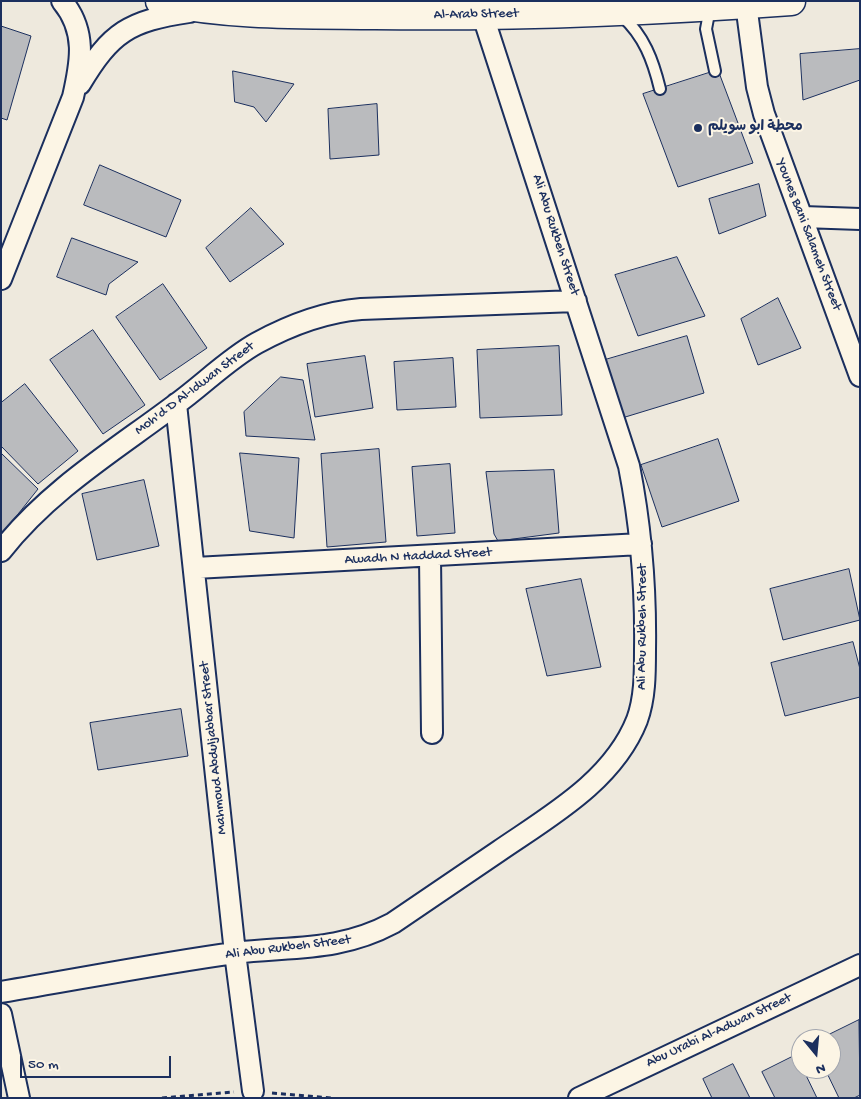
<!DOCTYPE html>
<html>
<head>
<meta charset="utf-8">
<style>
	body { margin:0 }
	#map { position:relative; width:861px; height:1099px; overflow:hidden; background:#eee9dd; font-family:"Gochi Hand",sans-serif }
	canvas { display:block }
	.frame { position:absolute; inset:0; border:2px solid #1b2f5e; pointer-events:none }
	.north { position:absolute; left:791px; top:1029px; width:50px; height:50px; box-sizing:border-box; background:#fcf5e5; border:1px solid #a2a6af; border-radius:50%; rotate:163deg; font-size:14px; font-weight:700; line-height:20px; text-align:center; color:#1b2f5e }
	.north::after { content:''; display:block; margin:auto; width:18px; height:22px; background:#1b2f5e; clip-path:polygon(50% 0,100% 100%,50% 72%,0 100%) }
	.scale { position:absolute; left:20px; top:1056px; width:151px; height:22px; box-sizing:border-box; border:2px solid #1b2f5e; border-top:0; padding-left:6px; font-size:15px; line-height:18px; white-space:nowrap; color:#1b2f5e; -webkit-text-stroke:4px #fcf5e5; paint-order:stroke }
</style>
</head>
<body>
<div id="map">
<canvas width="861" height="1099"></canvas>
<div class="frame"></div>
<div class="north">N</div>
<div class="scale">50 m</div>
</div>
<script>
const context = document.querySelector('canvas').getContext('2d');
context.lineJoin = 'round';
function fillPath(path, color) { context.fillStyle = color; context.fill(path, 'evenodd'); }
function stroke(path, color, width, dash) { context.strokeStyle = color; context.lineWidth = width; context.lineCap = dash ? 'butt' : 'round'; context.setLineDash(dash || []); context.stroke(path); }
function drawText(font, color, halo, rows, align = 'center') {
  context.font = font + ' "Gochi Hand","Playpen Sans Arabic",sans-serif'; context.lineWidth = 4; context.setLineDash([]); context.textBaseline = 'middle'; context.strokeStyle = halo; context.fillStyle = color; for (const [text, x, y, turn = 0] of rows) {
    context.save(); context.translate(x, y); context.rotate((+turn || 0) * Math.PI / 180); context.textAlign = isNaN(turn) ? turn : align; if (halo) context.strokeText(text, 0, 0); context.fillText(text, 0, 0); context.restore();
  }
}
const building = new Path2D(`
	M 1,26 L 31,36 L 7,120 L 1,118 Z
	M 860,49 L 860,80 L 803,100 L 800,54 Z
	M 718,70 L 753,163 L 678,187 L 643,94 Z
	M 233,71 L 294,84 L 266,122 L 254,107 L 235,102 Z
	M 377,104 L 379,155 L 330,159 L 328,109 Z
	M 100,165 L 181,200 L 166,237 L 84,205 Z
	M 759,184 L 766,216 L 719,234 L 709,199 Z
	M 251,208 L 284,244 L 230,282 L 206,248 Z
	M 72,238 L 138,262 L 109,284 L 106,295 L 57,277 Z
	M 677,257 L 705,316 L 638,336 L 615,275 Z
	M 163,284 L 207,348 L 160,380 L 116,317 Z
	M 778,298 L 801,348 L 758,365 L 741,319 Z
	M 93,330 L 145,405 L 103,434 L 50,360 Z
	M 687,336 L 704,393 L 622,418 L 605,360 Z
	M 559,346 L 562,415 L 480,418 L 477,350 Z
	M 365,356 L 373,408 L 315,417 L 307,364 Z
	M 453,358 L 456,407 L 397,410 L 394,362 Z
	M 281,377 L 303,380 L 315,440 L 246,436 L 244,412 Z
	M 25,384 L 78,451 L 38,484 L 1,446 L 1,403 Z
	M 718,439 L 739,501 L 662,527 L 641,465 Z
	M 379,449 L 386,542 L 327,547 L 321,454 Z
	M 1,453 L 38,489 L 3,533 L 1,532 Z
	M 240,453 L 299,458 L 294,538 L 250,531 Z
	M 450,464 L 455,533 L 417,536 L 412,467 Z
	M 554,470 L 559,533 L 498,541 L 494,534 L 486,472 Z
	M 144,480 L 159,546 L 97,560 L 82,494 Z
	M 849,569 L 860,620 L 783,640 L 770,589 Z
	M 581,579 L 601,667 L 547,676 L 526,589 Z
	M 853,642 L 860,669 L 860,697 L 785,716 L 771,663 Z
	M 181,709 L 188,756 L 98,770 L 90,723 Z
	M 859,1020 L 860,1095 L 854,1098 L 839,1098 L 825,1069 L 831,1069 L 831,1039 L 820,1039 Z
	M 796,1055 L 801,1069 L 803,1069 L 817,1098 L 775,1098 L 762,1072 Z
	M 733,1064 L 750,1098 L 712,1098 L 703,1079 Z`);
fillPath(building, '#babbbe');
stroke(building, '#1b2f5e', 1);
const service = new Path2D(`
	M 710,8 L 706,29 L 715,71
	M 622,16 C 644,36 653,60 660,89`);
const minor = new Path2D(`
	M 746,4 L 757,87 L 764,114 L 860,376
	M 80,84 C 111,32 129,21 189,12
	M 803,217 L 860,219
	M 1,279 L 73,97 C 81,62 87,31 62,1
	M 176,404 L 235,953 L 253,1091
	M 1,551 C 49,490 115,450 175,405 C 203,385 228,359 257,343 C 290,325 323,312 361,309 L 576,301
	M 430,557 L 432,733
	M 195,568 L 641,544
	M 1,992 C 79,979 156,964 234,953 C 292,946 339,952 393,923 C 428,899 464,875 499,851 C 550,816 613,781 637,720 C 645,698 645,674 645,650 C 646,587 641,527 629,466 L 483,16
	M 1,1014 L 19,1098
	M 579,1098 L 860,965`);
const secondary = new Path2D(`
	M 160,1 C 231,16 303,14 375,15 C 514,17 653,11 791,1`);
stroke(service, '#1b2f5e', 14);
stroke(minor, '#1b2f5e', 24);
stroke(secondary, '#1b2f5e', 31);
stroke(new Path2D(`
	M 272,1093 L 331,1098
	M 162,1098 L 234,1092`), '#1b2f5e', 3, [5, 4]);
stroke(service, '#fcf5e5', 10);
stroke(minor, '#fcf5e5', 20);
stroke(secondary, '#fcf5e5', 28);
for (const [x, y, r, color] of [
	[698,128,5,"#1b2f5e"]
]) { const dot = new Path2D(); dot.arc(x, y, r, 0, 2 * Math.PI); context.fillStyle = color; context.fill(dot); stroke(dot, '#fcf5e5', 2); }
drawText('14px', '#1b2f5e', '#fcf5e5', [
	["Al-Arab Street",476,15,-1],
	["Ali Abu Rukbeh Street",555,235,72],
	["Younes Bani Salameh Street",808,235,69],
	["Moh'd D Al-Idwan Street",195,389,-37],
	["Awadh N Haddad Street",418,557,-3],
	["Ali Abu Rukbeh Street",643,627,-90],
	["Mahmoud Abduljabbar Street",214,748,-96],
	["Ali Abu Rukbeh Street",288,948,-7],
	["Abu Urabi Al-Adwan Street",719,1031,-25]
]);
drawText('bold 14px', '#1b2f5e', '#fcf5e5', [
	["محطة ابو سويلم",708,128]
], 'left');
</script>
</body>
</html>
